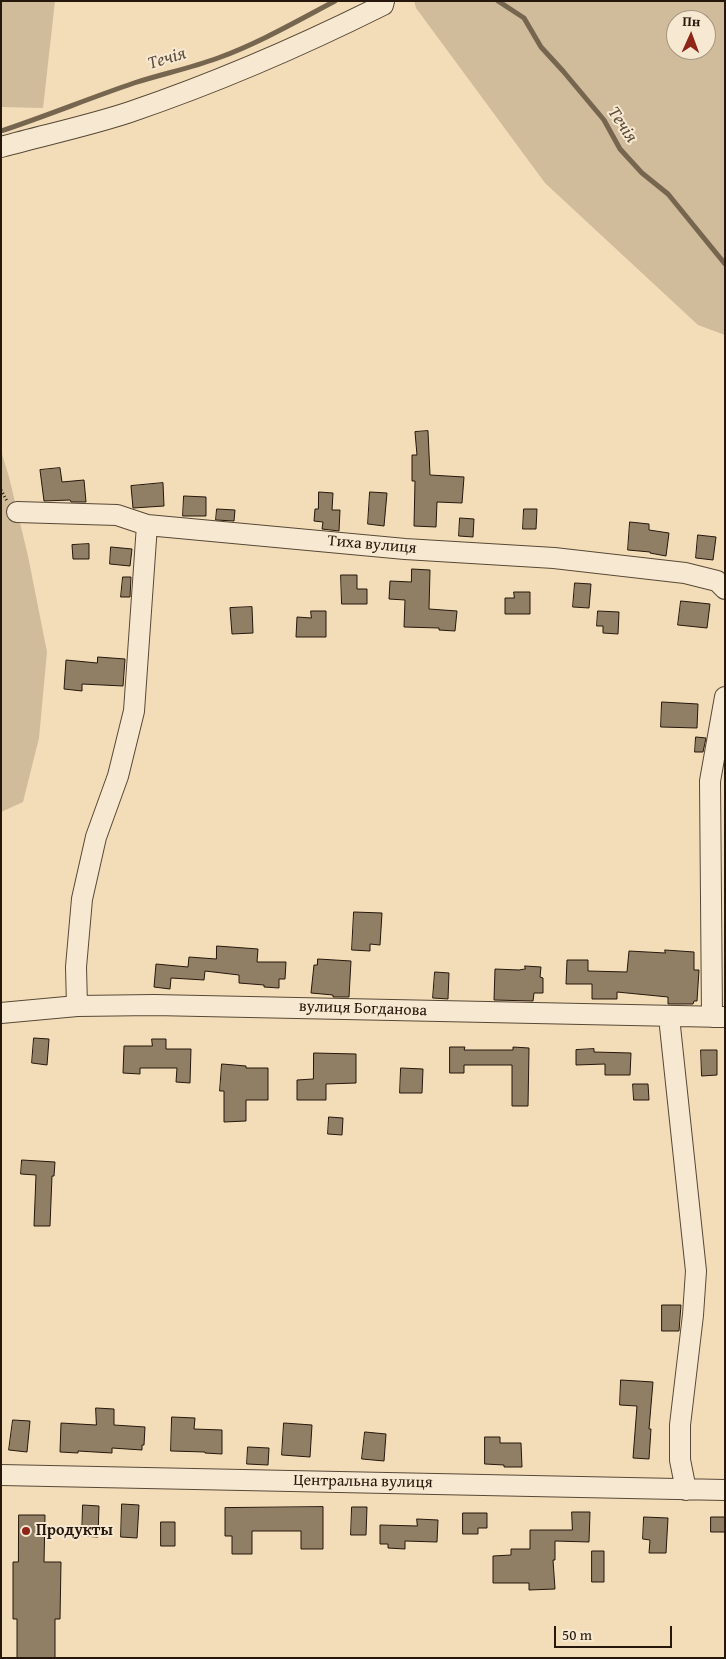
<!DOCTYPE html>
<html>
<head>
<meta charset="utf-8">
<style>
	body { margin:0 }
	#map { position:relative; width:726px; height:1659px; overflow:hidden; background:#f3ddb8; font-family:"Gentium Book Plus",serif }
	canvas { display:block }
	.frame { position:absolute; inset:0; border:2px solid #25170b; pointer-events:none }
	.north { position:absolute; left:666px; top:10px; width:50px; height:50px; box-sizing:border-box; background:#f7e9d1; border:1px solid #a39582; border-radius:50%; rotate:2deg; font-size:14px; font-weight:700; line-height:20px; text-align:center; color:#25170b }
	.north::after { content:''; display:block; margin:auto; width:18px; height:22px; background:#8f2418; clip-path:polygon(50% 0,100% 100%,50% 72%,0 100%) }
	.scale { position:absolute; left:554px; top:1626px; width:118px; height:22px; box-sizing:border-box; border:2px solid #25170b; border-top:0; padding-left:6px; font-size:15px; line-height:18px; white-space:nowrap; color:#25170b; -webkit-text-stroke:4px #f7e9d1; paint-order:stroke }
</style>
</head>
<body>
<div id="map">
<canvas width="726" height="1659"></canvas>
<div class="frame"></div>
<div class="north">Пн</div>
<div class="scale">50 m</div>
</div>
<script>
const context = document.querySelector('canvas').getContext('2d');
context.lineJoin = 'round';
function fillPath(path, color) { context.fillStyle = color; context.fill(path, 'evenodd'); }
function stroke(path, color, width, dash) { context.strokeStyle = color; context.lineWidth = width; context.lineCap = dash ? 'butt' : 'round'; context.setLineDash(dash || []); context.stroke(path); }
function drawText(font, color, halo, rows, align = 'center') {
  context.font = font + ' "Gentium Book Plus",serif'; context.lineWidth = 4; context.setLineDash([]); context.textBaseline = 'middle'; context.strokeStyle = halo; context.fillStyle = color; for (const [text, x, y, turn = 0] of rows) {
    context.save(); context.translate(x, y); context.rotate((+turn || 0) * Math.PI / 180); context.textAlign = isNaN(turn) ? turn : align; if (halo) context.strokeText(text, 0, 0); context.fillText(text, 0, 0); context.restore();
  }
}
fillPath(new Path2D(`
	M 1,1 L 55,1 L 43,108 L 1,107 Z
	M 414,1 L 725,1 L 725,335 L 698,325 L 545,183 L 416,8 ZM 676,20 L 706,20 L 706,50 L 676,50 Z
	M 1,451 L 9,477 L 28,556 L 47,652 L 39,738 L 23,802 L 1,812 Z`), '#d0bb9b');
stroke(new Path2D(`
	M 498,1 L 524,18 L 541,47 L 563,71 L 604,120 L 620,149 L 642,173 L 668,194 L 725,264
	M 1,131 C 46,116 90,98 134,83 C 162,74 191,68 218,58 C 259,43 297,21 335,1`), '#77664f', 5);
const building = new Path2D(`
	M 428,431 L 430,475 L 464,477 L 462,503 L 437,502 L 436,527 L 414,526 L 415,481 L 412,481 L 412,455 L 417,455 L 415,432 Z
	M 60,468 L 62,482 L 84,480 L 86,502 L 71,502 L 70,500 L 44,501 L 40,470 Z
	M 163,483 L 164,506 L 133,508 L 131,486 Z
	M 319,492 L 333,493 L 332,510 L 340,510 L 339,531 L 322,529 L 323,522 L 314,521 L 315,509 L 318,509 Z
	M 370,492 L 387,493 L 384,526 L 368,524 Z
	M 184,496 L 206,497 L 206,516 L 183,516 Z
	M 217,509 L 235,510 L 234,521 L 216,520 Z
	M 524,509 L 537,509 L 536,529 L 523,529 Z
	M 460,518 L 474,519 L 473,537 L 459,536 Z
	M 630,522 L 649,524 L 649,530 L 669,533 L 666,556 L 650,553 L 650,552 L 628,550 Z
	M 698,535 L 716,537 L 713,560 L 696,558 Z
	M 89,544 L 89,559 L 73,559 L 72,545 Z
	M 111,547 L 132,549 L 130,566 L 110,564 Z
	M 412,569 L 430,570 L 429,609 L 457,611 L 455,631 L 439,630 L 439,628 L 404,627 L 405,600 L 389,599 L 390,581 L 411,582 Z
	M 341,575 L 357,575 L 357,589 L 367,589 L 367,604 L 342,604 Z
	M 123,577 L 131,577 L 130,597 L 121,597 Z
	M 575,583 L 591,584 L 589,608 L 573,607 Z
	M 514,592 L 530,592 L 530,614 L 505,614 L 505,598 L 514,598 Z
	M 681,601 L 710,604 L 707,628 L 678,625 Z
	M 252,607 L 253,633 L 232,634 L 230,608 Z
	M 311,611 L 326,611 L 326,637 L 296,637 L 297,617 L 311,618 Z
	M 598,611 L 619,612 L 618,634 L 603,633 L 603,626 L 597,626 Z
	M 98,657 L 125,659 L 123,686 L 82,684 L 82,691 L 64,689 L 66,660 L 97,663 Z
	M 662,702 L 698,704 L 697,728 L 661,727 Z
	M 696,737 L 706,738 L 703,752 L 695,752 Z
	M 354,912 L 382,913 L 380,945 L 370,944 L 370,951 L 352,950 Z
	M 217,946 L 258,949 L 257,962 L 286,962 L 285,979 L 279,979 L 279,988 L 264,987 L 264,985 L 239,983 L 239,975 L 205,971 L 204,980 L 171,978 L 170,989 L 154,987 L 156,964 L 188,967 L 189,957 L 216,959 Z
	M 665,950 L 694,952 L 694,970 L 699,970 L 697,1001 L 694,1001 L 693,1004 L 668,1004 L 668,997 L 617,992 L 617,999 L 592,999 L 592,984 L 566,984 L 567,960 L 588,960 L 588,971 L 627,972 L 629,951 L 665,953 Z
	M 318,959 L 351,961 L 349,997 L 333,997 L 333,995 L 311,993 L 314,965 L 317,965 Z
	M 525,966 L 541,967 L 540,977 L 543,978 L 543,993 L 534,993 L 533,1001 L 494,1000 L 495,969 L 519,970 L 525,969 Z
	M 435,972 L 449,973 L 448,999 L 433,998 Z
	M 34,1038 L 49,1039 L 47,1065 L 32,1063 Z
	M 152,1039 L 166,1039 L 166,1049 L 191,1049 L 190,1083 L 176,1082 L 177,1068 L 140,1068 L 140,1074 L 123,1073 L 124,1046 L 152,1046 Z
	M 450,1047 L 465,1047 L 464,1050 L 513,1050 L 513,1047 L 529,1048 L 528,1106 L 512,1106 L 512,1065 L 464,1065 L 464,1073 L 450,1073 Z
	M 594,1049 L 594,1052 L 631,1053 L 630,1075 L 605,1075 L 605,1064 L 576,1065 L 576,1050 Z
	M 701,1050 L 717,1050 L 717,1075 L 702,1076 Z
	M 314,1053 L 356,1054 L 356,1083 L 326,1084 L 326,1100 L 297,1100 L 297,1080 L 313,1079 Z
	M 222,1064 L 246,1066 L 246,1068 L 268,1068 L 268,1100 L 246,1100 L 246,1121 L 224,1122 L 224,1091 L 220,1091 Z
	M 401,1068 L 423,1069 L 422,1093 L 400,1093 Z
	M 633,1084 L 648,1084 L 649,1100 L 634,1100 Z
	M 329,1117 L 343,1118 L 342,1135 L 328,1134 Z
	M 22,1160 L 55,1162 L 54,1176 L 52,1176 L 50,1226 L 34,1226 L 36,1175 L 21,1174 Z
	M 662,1305 L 681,1305 L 679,1331 L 662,1331 Z
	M 621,1380 L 653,1382 L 649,1429 L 651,1429 L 649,1459 L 633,1458 L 637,1406 L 620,1405 Z
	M 96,1408 L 114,1409 L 114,1425 L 145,1427 L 144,1445 L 142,1445 L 142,1450 L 112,1448 L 112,1453 L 78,1451 L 78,1453 L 60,1452 L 61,1423 L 96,1425 Z
	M 172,1417 L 195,1418 L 194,1429 L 222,1430 L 222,1454 L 205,1453 L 205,1452 L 171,1451 Z
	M 13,1420 L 30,1421 L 27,1452 L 9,1450 Z
	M 284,1423 L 312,1425 L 310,1457 L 282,1455 Z
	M 365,1432 L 386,1434 L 384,1461 L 362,1459 Z
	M 485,1437 L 500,1437 L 500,1443 L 521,1443 L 522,1467 L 504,1467 L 504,1465 L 485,1464 Z
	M 248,1447 L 269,1448 L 268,1465 L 247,1464 Z
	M 122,1504 L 139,1505 L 137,1538 L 121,1537 Z
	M 83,1505 L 99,1506 L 98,1537 L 82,1536 Z
	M 323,1507 L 323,1549 L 301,1549 L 301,1531 L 252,1531 L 252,1554 L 232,1554 L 232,1536 L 225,1536 L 225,1508 Z
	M 352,1507 L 367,1507 L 366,1535 L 351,1535 Z
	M 572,1512 L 590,1512 L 589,1542 L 555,1541 L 555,1560 L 553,1560 L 555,1589 L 529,1590 L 529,1583 L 493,1583 L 493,1556 L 511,1555 L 511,1549 L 530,1549 L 530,1530 L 572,1530 Z
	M 463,1513 L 487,1513 L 487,1528 L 478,1528 L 478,1534 L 463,1534 Z
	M 19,1515 L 45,1515 L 44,1562 L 61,1562 L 60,1619 L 55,1619 L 55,1658 L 17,1658 L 17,1619 L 13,1619 L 13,1562 L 18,1562 Z
	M 644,1517 L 668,1518 L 666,1553 L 649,1553 L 650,1540 L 643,1539 Z
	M 711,1517 L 725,1517 L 725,1532 L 711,1532 Z
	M 417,1519 L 438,1520 L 437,1542 L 405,1541 L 405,1549 L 388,1548 L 388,1544 L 380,1544 L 380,1525 L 417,1526 Z
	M 161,1522 L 175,1522 L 175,1546 L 161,1546 Z
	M 592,1551 L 604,1551 L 604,1582 L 592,1582 Z`);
fillPath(building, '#907e65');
stroke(building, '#25170b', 1);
const minor = new Path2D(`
	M 1,147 C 44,135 88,126 130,112 C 218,82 301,46 383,5 L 384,1
	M 17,512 L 117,515 L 147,525 L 405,549 L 554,558 L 685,573 L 717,581 L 725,589
	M 77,1006 L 76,967 L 82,899 L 96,837 L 118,776 L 134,711 L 147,525
	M 1,1013 L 77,1006 L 154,1005 L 725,1017
	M 669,1017 L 696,1271 L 693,1315 L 680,1425 L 680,1460 L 686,1490
	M 712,1017 L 710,781 L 725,697
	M 1,1475 L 725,1490`);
stroke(minor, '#584836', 22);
stroke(new Path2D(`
	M 1,490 L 7,501`), '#25170b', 3, [1, 2.5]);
stroke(minor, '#f7e9d1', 20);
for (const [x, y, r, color] of [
	[26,1531,5,"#8f2418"]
]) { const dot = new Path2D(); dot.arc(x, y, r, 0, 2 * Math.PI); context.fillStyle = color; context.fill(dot); stroke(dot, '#f7e9d1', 2); }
drawText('16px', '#25170b', '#f7e9d1', [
	["Тиха вулиця",372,545,5],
	["вулиця Богданова",363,1009,2],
	["Центральна вулиця",363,1482,1]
]);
drawText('bold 16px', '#25170b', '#f7e9d1', [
	["Продукты",36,1531]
], 'left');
drawText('italic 18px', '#5b4b39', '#f7e9d1', [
	["Течія",167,59,-17],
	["Течія",622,125,56]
]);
</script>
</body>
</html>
